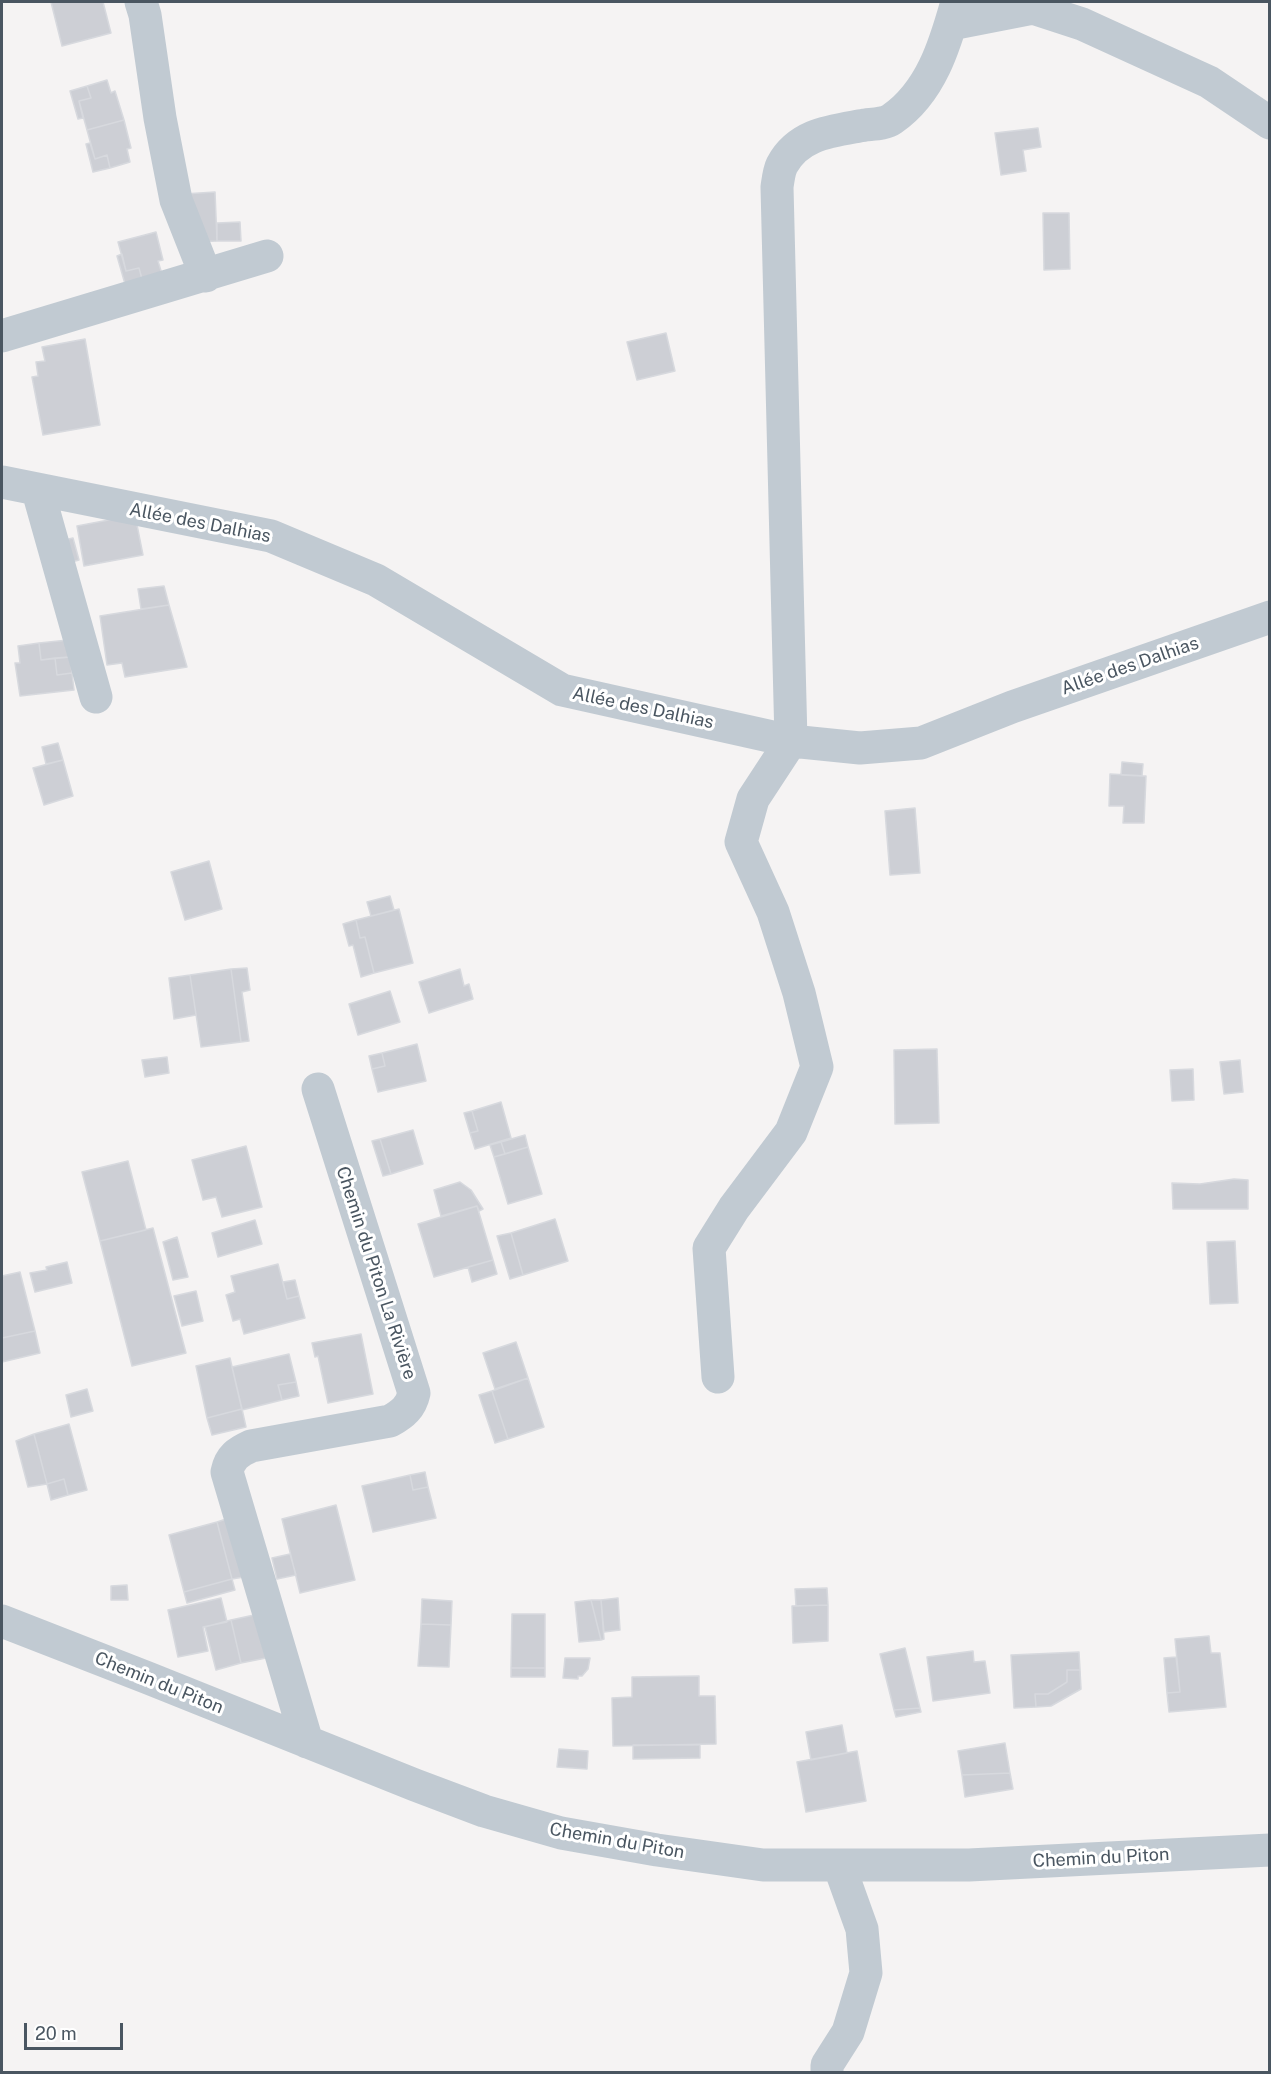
<!DOCTYPE html>
<html>
<head>
<meta charset="utf-8">
<style>
	body { margin:0 }
	#map { position:relative; width:1271px; height:2074px; overflow:hidden; background:#f5f3f3; font-family:"Public Sans",sans-serif }
	canvas { display:block }
	.frame { position:absolute; inset:0; border:3px solid #4a5661; pointer-events:none }
	.scale { position:absolute; left:24px; top:2023px; width:99px; height:27px; box-sizing:border-box; border:3px solid #4a5661; border-top:0; padding-left:8px; font-size:18px; line-height:21px; white-space:nowrap; color:#4a5661; -webkit-text-stroke:4px #fff; paint-order:stroke }
</style>
</head>
<body>
<div id="map">
<canvas width="1271" height="2074"></canvas>
<div class="frame"></div>
<div class="scale">20 m</div>
</div>
<script>
const context = document.querySelector('canvas').getContext('2d');
context.lineJoin = 'round';
function fillPath(path, color) { context.fillStyle = color; context.fill(path, 'evenodd'); }
function stroke(path, color, width, dash) { context.strokeStyle = color; context.lineWidth = width; context.lineCap = dash ? 'butt' : 'round'; context.setLineDash(dash || []); context.stroke(path); }
function drawText(font, color, halo, rows, align = 'center') {
  context.font = font + ' "Public Sans",sans-serif'; context.lineWidth = 6; context.setLineDash([]); context.textBaseline = 'middle'; context.strokeStyle = halo; context.fillStyle = color; for (const [text, x, y, turn = 0] of rows) {
    context.save(); context.translate(x, y); context.rotate((+turn || 0) * Math.PI / 180); context.textAlign = isNaN(turn) ? turn : align; if (halo) context.strokeText(text, 0, 0); context.fillText(text, 0, 0); context.restore();
  }
}
const building = new Path2D(`
	M 51,2 L 103,2 L 111,33 L 62,46 Z
	M 107,80 L 111,93 L 115,91 L 124,120 L 87,130 L 79,101 L 91,98 L 87,86 Z
	M 87,86 L 91,98 L 79,101 L 83,118 L 78,119 L 70,91 Z
	M 124,120 L 131,148 L 127,149 L 130,162 L 110,168 L 107,155 L 95,159 L 87,130 Z
	M 1038,128 L 1041,147 L 1023,150 L 1026,171 L 1001,175 L 995,133 Z
	M 90,143 L 95,159 L 107,155 L 110,168 L 93,172 L 86,144 Z
	M 215,192 L 217,241 L 195,242 L 184,194 Z
	M 1043,213 L 1069,213 L 1070,269 L 1044,270 Z
	M 240,222 L 241,241 L 217,241 L 217,223 Z
	M 156,232 L 163,260 L 158,261 L 162,274 L 142,279 L 139,268 L 126,271 L 118,242 Z
	M 122,254 L 126,271 L 139,268 L 142,279 L 125,284 L 117,256 Z
	M 666,333 L 675,371 L 637,380 L 627,342 Z
	M 85,339 L 100,425 L 43,435 L 32,377 L 38,376 L 36,362 L 45,361 L 42,347 Z
	M 135,515 L 143,555 L 84,566 L 77,526 Z
	M 73,538 L 79,560 L 61,565 L 55,542 Z
	M 164,586 L 169,605 L 141,609 L 138,589 Z
	M 169,605 L 187,667 L 125,677 L 122,663 L 107,665 L 100,616 Z
	M 68,640 L 70,657 L 41,660 L 39,643 Z
	M 39,643 L 41,660 L 55,658 L 57,675 L 72,673 L 74,690 L 20,696 L 15,663 L 20,663 L 18,646 Z
	M 70,657 L 72,673 L 57,675 L 55,658 Z
	M 58,743 L 63,760 L 46,764 L 42,747 Z
	M 63,760 L 73,796 L 44,805 L 33,768 Z
	M 1122,762 L 1143,764 L 1142,776 L 1121,775 Z
	M 1110,774 L 1146,776 L 1144,823 L 1123,823 L 1124,806 L 1109,806 Z
	M 915,808 L 920,873 L 890,875 L 885,811 Z
	M 209,861 L 222,909 L 185,920 L 171,872 Z
	M 390,896 L 394,910 L 371,916 L 367,902 Z
	M 399,909 L 413,963 L 374,973 L 365,937 L 360,938 L 356,920 Z
	M 356,920 L 360,938 L 365,937 L 374,973 L 361,977 L 353,945 L 349,946 L 343,924 Z
	M 247,968 L 250,990 L 242,992 L 249,1041 L 241,1042 L 231,969 Z
	M 231,969 L 241,1042 L 201,1047 L 190,975 Z
	M 460,969 L 464,986 L 469,984 L 473,999 L 429,1013 L 419,982 Z
	M 190,975 L 196,1015 L 174,1019 L 169,978 Z
	M 390,991 L 400,1022 L 358,1035 L 349,1004 Z
	M 417,1044 L 426,1081 L 378,1092 L 372,1069 L 385,1066 L 382,1053 Z
	M 937,1049 L 939,1123 L 895,1124 L 894,1050 Z
	M 382,1053 L 385,1066 L 372,1069 L 369,1056 Z
	M 167,1057 L 169,1073 L 145,1077 L 142,1060 Z
	M 1240,1060 L 1243,1092 L 1224,1094 L 1220,1062 Z
	M 1193,1069 L 1194,1100 L 1172,1101 L 1170,1070 Z
	M 501,1102 L 511,1138 L 475,1149 L 470,1133 L 478,1131 L 472,1111 Z
	M 472,1111 L 478,1131 L 470,1133 L 464,1113 Z
	M 413,1130 L 423,1164 L 391,1174 L 380,1139 Z
	M 525,1135 L 528,1147 L 505,1154 L 501,1142 Z
	M 380,1139 L 391,1174 L 383,1176 L 372,1141 Z
	M 501,1142 L 505,1154 L 494,1157 L 490,1145 Z
	M 246,1146 L 262,1207 L 222,1217 L 216,1197 L 203,1200 L 192,1160 Z
	M 528,1147 L 542,1194 L 508,1204 L 494,1157 Z
	M 128,1161 L 146,1230 L 100,1241 L 82,1172 Z
	M 1234,1179 L 1248,1180 L 1248,1209 L 1173,1209 L 1172,1183 L 1200,1184 Z
	M 460,1182 L 471,1190 L 483,1209 L 479,1211 L 477,1206 L 441,1216 L 434,1190 Z
	M 477,1206 L 493,1260 L 434,1277 L 418,1224 Z
	M 555,1219 L 568,1261 L 523,1275 L 511,1233 Z
	M 255,1220 L 262,1244 L 218,1257 L 212,1233 Z
	M 153,1228 L 186,1353 L 132,1366 L 100,1241 Z
	M 511,1233 L 523,1275 L 510,1279 L 497,1236 Z
	M 177,1237 L 188,1277 L 173,1280 L 163,1242 Z
	M 1235,1241 L 1238,1303 L 1210,1304 L 1207,1242 Z
	M 493,1260 L 497,1274 L 472,1282 L 468,1267 Z
	M 67,1262 L 72,1283 L 35,1292 L 30,1273 L 47,1270 L 46,1267 Z
	M 278,1264 L 287,1299 L 299,1296 L 305,1318 L 244,1334 L 240,1319 L 233,1321 L 226,1295 L 235,1292 L 231,1276 Z
	M 20,1272 L 35,1331 L 2,1338 L 2,1276 Z
	M 295,1280 L 299,1296 L 287,1299 L 283,1282 Z
	M 196,1291 L 203,1321 L 182,1326 L 174,1296 Z
	M 35,1331 L 40,1353 L 2,1362 L 2,1338 Z
	M 361,1334 L 373,1394 L 328,1403 L 318,1356 L 315,1357 L 312,1343 Z
	M 516,1342 L 528,1378 L 495,1389 L 483,1353 Z
	M 289,1354 L 296,1382 L 278,1385 L 282,1400 L 242,1410 L 232,1367 Z
	M 230,1358 L 242,1409 L 207,1418 L 196,1366 Z
	M 528,1378 L 544,1427 L 508,1439 L 492,1391 Z
	M 296,1382 L 299,1396 L 282,1400 L 278,1385 Z
	M 87,1389 L 93,1411 L 71,1417 L 66,1395 Z
	M 492,1391 L 508,1439 L 495,1443 L 479,1395 Z
	M 242,1409 L 246,1427 L 212,1435 L 207,1418 Z
	M 69,1424 L 87,1490 L 68,1495 L 64,1479 L 47,1484 L 34,1434 Z
	M 34,1434 L 47,1484 L 28,1487 L 16,1441 Z
	M 425,1472 L 428,1487 L 413,1490 L 410,1475 Z
	M 410,1475 L 413,1490 L 428,1487 L 436,1518 L 373,1532 L 362,1486 Z
	M 64,1479 L 68,1495 L 51,1500 L 47,1484 Z
	M 336,1505 L 355,1580 L 300,1593 L 282,1519 Z
	M 229,1518 L 244,1577 L 232,1579 L 217,1522 Z
	M 217,1522 L 232,1579 L 184,1592 L 169,1535 Z
	M 290,1554 L 296,1575 L 277,1579 L 272,1558 Z
	M 232,1579 L 235,1590 L 187,1603 L 184,1592 Z
	M 127,1585 L 128,1600 L 111,1600 L 111,1586 Z
	M 827,1588 L 828,1605 L 796,1606 L 795,1589 Z
	M 221,1598 L 227,1622 L 203,1627 L 208,1651 L 178,1657 L 168,1610 Z
	M 618,1598 L 620,1630 L 604,1632 L 601,1600 Z
	M 422,1599 L 452,1601 L 451,1625 L 421,1624 Z
	M 591,1600 L 601,1640 L 579,1642 L 575,1602 Z
	M 591,1600 L 601,1600 L 604,1639 L 601,1640 Z
	M 828,1605 L 828,1641 L 793,1643 L 792,1606 Z
	M 512,1614 L 545,1614 L 545,1668 L 511,1668 Z
	M 254,1615 L 266,1658 L 241,1663 L 231,1620 Z
	M 231,1620 L 241,1663 L 216,1670 L 205,1627 Z
	M 421,1624 L 451,1625 L 449,1667 L 418,1666 Z
	M 1209,1636 L 1211,1653 L 1220,1653 L 1226,1707 L 1169,1712 L 1167,1693 L 1180,1692 L 1175,1639 Z
	M 905,1648 L 920,1708 L 894,1710 L 880,1654 Z
	M 973,1651 L 974,1662 L 985,1661 L 990,1693 L 933,1701 L 927,1657 Z
	M 1079,1652 L 1080,1670 L 1067,1670 L 1067,1682 L 1048,1694 L 1035,1694 L 1036,1707 L 1014,1708 L 1011,1655 Z
	M 1176,1657 L 1180,1692 L 1167,1693 L 1164,1658 Z
	M 565,1658 L 590,1658 L 588,1669 L 582,1676 L 578,1676 L 578,1679 L 563,1678 Z
	M 511,1668 L 545,1668 L 545,1677 L 511,1677 Z
	M 1067,1670 L 1080,1670 L 1081,1689 L 1051,1706 L 1036,1707 L 1035,1694 L 1048,1694 L 1067,1682 Z
	M 699,1676 L 699,1696 L 715,1696 L 716,1744 L 613,1746 L 612,1698 L 632,1697 L 632,1677 Z
	M 920,1708 L 921,1712 L 896,1717 L 894,1710 Z
	M 842,1725 L 847,1753 L 811,1760 L 806,1732 Z
	M 1005,1743 L 1010,1773 L 962,1775 L 958,1751 Z
	M 633,1745 L 700,1745 L 700,1758 L 633,1759 Z
	M 559,1749 L 588,1751 L 587,1769 L 557,1767 Z
	M 857,1751 L 866,1801 L 806,1812 L 797,1762 Z
	M 1010,1773 L 1013,1789 L 965,1797 L 962,1775 Z`);
fillPath(building, '#cdcfd5');
stroke(building, '#d7d9de', 1.5);
stroke(new Path2D(`
	M 141,2 L 145,15 L 160,118 L 176,200 L 206,276
	M 951,24 L 1033,8 L 1082,24 L 1209,82 L 1270,123
	M 2,336 L 267,256
	M 2,482 L 271,536 L 376,580 L 562,690 L 791,741 L 860,748 L 921,743 L 1012,707 L 1270,617
	M 38,491 L 96,697
	M 718,1377 L 709,1248 L 734,1208 L 791,1132 L 817,1067 L 799,993 L 773,912 L 741,842 L 753,799 L 791,741 L 777,187 C 778,180 779,171 782,165 C 799,133 833,131 865,125 C 873,124 885,124 892,119 C 931,92 945,45 957,2
	M 2,1621 L 148,1678 L 415,1785 L 484,1811 L 561,1833 L 657,1850 L 763,1865 L 969,1865 L 1270,1850
	M 307,1742 L 227,1472 C 230,1457 238,1452 251,1446 L 390,1421 C 403,1414 411,1407 414,1393 L 318,1089
	M 827,2072 L 827,2065 L 848,2032 L 866,1973 L 862,1929 L 839,1865`), '#c1cad2', 33);
drawText('18px', '#4a5661', '#fff', [
	["Allée des Dalhias",200,523,11],
	["Allée des Dalhias",1130,666,-19],
	["Allée des Dalhias",643,708,12],
	["Chemin du Piton La Rivière",376,1273,72],
	["Chemin du Piton",159,1683,22],
	["Chemin du Piton",617,1841,10],
	["Chemin du Piton",1101,1858,-3]
]);
</script>
</body>
</html>
